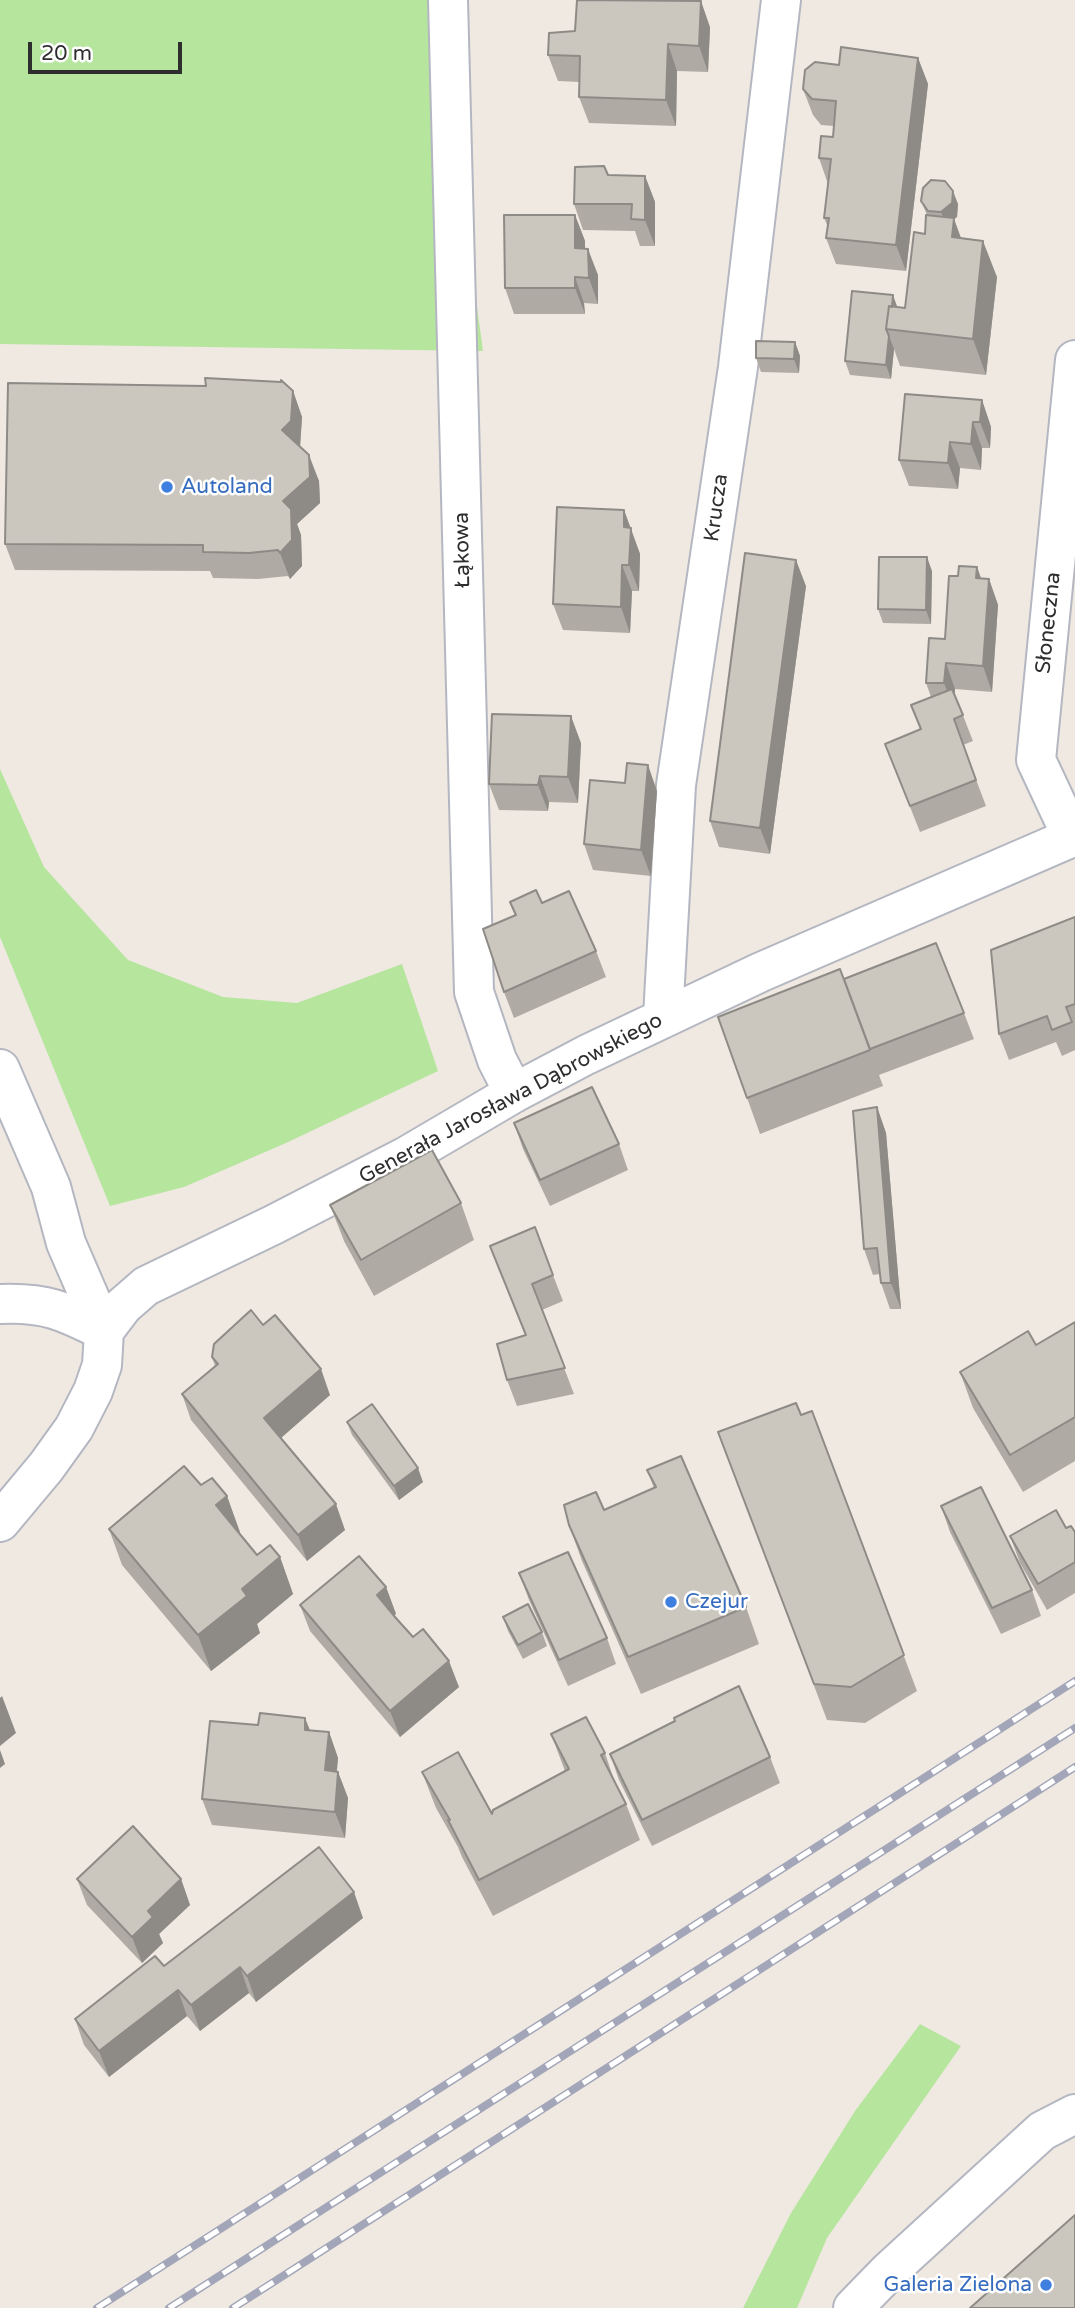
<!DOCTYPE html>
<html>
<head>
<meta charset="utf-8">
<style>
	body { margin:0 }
	#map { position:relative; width:1075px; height:2308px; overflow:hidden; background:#efe9e1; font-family:"Varela Round",sans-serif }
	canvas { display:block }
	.scale { position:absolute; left:28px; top:42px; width:154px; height:32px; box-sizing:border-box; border:4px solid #2e2e2e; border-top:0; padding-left:9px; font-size:21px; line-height:24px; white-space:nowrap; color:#2e2e2e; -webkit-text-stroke:5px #fff; paint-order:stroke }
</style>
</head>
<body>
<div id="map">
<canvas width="1075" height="2308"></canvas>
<div class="scale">20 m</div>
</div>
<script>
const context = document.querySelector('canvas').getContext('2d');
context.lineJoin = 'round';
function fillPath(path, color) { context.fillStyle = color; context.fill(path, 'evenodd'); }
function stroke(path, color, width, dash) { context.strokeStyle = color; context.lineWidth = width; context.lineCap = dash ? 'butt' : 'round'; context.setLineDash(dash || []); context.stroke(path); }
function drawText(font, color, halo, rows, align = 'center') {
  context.font = font + ' "Varela Round",sans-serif'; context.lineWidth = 5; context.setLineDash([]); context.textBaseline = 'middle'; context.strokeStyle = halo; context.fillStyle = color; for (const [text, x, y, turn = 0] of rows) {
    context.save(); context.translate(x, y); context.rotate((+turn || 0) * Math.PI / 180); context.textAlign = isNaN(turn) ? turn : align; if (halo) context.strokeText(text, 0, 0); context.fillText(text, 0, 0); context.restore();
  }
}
fillPath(new Path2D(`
	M 0,0 L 443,0 L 453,129 L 483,351 L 0,344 Z
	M 0,769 L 44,867 L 128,960 L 223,997 L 297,1003 L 402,964 L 438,1071 L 286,1143 L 184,1187 L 110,1206 L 0,937 Z
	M 920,2024 L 961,2046 L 827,2238 L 797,2308 L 743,2308 L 791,2213 L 855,2111 Z`), '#b6e59e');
const minor = new Path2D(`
	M 448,0 L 474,992 L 497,1060 L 514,1093
	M 1072,837 L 1036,760 L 1075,360
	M 663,1017 L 676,785 L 738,367 L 781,0
	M 0,1069 L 51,1187 L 66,1243 L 104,1331 L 102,1365 L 93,1391 L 74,1428 L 46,1467 L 0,1522
	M 0,1304 C 46,1302 64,1311 104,1331
	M 104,1331 L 123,1306 L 146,1286 L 273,1225 L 405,1157 L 514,1093 L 586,1055 L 761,972 L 1075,836
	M 853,2308 L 889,2271 L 1042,2131 L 1075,2114`);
stroke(minor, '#b4b7c1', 42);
stroke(minor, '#fff', 38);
const rail = new Path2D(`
	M 97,2308 L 1075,1681
	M 169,2308 L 1075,1728
	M 233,2308 L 1075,1767`);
stroke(rail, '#a3a6b8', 8);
stroke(rail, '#fff', 5, [16]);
fillPath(new Path2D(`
	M 710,27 L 708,72 L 677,71 L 676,126 L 589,123 L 579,97 L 580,82 L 558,81 L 548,55 Z
	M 918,58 L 928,84 L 906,271 L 836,264 L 826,238 L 828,227 L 824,218 L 828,184 L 819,158 L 833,137 L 834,126 L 821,125 L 813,115 L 803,89 L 839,65 Z
	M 645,176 L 655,202 L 655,246 L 640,246 L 635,231 L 583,230 L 574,204 Z
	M 921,201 L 958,204 L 957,217 L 954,219 L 961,238 L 997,277 L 986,375 L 900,366 L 894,349 L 891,379 L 850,375 L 845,361 L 897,307 L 905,308 L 925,234 L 927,215 Z
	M 575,215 L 585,241 L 585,249 L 598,275 L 598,304 L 584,303 L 585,314 L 514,314 L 505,288 Z
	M 795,342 L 800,356 L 799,373 L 761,372 L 756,358 Z
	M 293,391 L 302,417 L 300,447 L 319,481 L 320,503 L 297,524 L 301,535 L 302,566 L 290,579 L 288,576 L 258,579 L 213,578 L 210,571 L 15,570 L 5,544 Z
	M 982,400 L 991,427 L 990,448 L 982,448 L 981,470 L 960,468 L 958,489 L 909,486 L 899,460 Z
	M 624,510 L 640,554 L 639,591 L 632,591 L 630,633 L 563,630 L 553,604 Z
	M 977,567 L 981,578 L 989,579 L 998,605 L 992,692 L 955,689 L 955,695 L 973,741 L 963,745 L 986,806 L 920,832 L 885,744 L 920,729 L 911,705 L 931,697 L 926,683 L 945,639 L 958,576 Z
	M 932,571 L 931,624 L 883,623 L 878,609 Z
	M 806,586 L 770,854 L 719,847 L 710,821 Z
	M 581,743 L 578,803 L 549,802 L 548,811 L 499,810 L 489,784 Z
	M 657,791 L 651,876 L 593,870 L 584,844 Z
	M 510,902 L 542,903 L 596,951 L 606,977 L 514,1018 L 504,992 L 515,916 Z
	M 1075,917 L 1075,1050 L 1062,1056 L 1056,1042 L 1009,1060 L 999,1034 Z
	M 844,979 L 964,1013 L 974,1039 L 879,1075 L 883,1086 L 760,1134 L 718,1017 Z
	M 877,1107 L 886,1133 L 901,1309 L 890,1309 L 881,1283 L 880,1274 L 873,1275 L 864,1249 Z
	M 514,1123 L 619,1144 L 628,1170 L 550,1206 L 523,1149 Z
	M 461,1203 L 474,1240 L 374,1296 L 344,1241 L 330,1205 Z
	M 490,1246 L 553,1275 L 563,1301 L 542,1310 L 574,1394 L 517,1406 L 507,1380 L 525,1335 Z
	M 1075,1322 L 1075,1461 L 1023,1492 L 973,1408 L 960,1372 L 1036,1345 Z
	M 263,1325 L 330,1395 L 281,1438 L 345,1530 L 307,1561 L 191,1420 L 182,1394 L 215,1366 L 212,1357 Z
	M 812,1411 L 917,1691 L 865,1723 L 827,1720 L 718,1432 L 801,1415 Z
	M 347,1422 L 423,1482 L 399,1500 L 352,1435 Z
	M 647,1470 L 746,1607 L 759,1644 L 641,1694 L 582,1561 L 569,1525 L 654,1488 Z
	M 201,1485 L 227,1496 L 239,1533 L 257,1555 L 280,1557 L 293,1594 L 257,1624 L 260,1633 L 211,1671 L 122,1565 L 109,1529 Z
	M 941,1506 L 1032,1590 L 1041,1616 L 1001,1634 L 950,1532 Z
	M 1066,1528 L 1075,1532 L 1075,1593 L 1047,1610 L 1020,1563 L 1010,1536 Z
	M 519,1573 L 607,1638 L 616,1664 L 568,1686 L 529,1600 Z
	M 386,1587 L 396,1614 L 394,1615 L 459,1687 L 400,1737 L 310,1631 L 300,1605 Z
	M 503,1617 L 542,1632 L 547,1646 L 523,1659 L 508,1631 Z
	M 305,1718 L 310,1730 L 329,1732 L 338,1758 L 337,1772 L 338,1772 L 348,1798 L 345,1838 L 212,1825 L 202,1799 L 258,1725 Z
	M 551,1734 L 605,1753 L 614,1780 L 626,1804 L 640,1840 L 493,1916 L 462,1857 L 458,1847 L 436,1808 L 422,1772 L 492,1814 L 565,1771 Z
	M 610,1754 L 770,1757 L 780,1783 L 652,1846 L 619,1780 Z
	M 77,1879 L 181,1879 L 190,1905 L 159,1934 L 163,1943 L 142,1963 L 87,1905 Z
	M 363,1918 L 256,2002 L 249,1993 L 200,2031 L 187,2016 L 109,2077 L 84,2045 L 75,2019 L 164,1966 Z`), '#afaba4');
fillPath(new Path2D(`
	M 701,1 L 710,27 L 708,72 L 699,46 Z
	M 668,44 L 677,71 L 676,126 L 666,100 Z
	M 918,58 L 928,84 L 906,271 L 896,245 Z
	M 645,176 L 655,202 L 655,246 L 645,220 Z
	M 953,191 L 958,204 L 957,217 L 954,219 L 967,255 L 965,273 L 941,212 Z
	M 575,215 L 585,241 L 585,274 L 575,248 Z
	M 983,241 L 997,277 L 986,375 L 973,339 Z
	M 588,249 L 598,275 L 598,304 L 589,278 Z
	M 575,277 L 584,303 L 585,314 L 575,288 Z
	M 893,295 L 898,309 L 889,330 Z
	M 889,336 L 894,349 L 891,379 L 886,365 Z
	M 795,342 L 800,356 L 799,373 L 794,359 Z
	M 293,391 L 302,417 L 300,447 L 282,430 Z
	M 982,400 L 991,427 L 990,448 L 980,422 Z
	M 973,422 L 982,448 L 981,470 L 971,444 Z
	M 950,442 L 960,468 L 958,489 L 948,463 Z
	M 309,455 L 319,481 L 320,503 L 297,524 L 301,535 L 302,566 L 290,579 L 280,553 L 283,501 Z
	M 624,510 L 640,554 L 639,591 L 629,565 L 624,527 Z
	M 927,557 L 932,571 L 931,624 L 926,610 Z
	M 796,560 L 806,586 L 770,854 L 760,828 Z
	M 622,565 L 632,591 L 630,633 L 621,607 Z
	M 977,567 L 986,593 L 976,578 Z
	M 989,579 L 998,605 L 992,692 L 983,666 Z
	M 946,663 L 955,689 L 954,709 L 944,683 Z
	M 571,716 L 581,743 L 578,803 L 568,777 Z
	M 648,765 L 657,791 L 651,876 L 641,850 Z
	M 540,776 L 549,802 L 548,811 L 538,785 Z
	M 877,1107 L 886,1133 L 901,1309 L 891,1283 Z
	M 321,1369 L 330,1395 L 274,1444 L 264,1418 Z
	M 418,1468 L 423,1482 L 399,1500 L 394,1486 Z
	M 227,1496 L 240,1532 L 229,1541 L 216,1505 Z
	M 336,1504 L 345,1530 L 307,1561 L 298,1535 Z
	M 280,1557 L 293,1594 L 257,1624 L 260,1633 L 211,1671 L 198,1635 L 242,1589 Z
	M 386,1587 L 396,1614 L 386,1621 L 377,1595 Z
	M 449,1661 L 459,1687 L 400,1737 L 390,1711 Z
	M 2,1696 L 16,1733 L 0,1746 L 0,1698 Z
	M 305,1718 L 315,1744 L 305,1730 Z
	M 329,1732 L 338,1758 L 334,1796 L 325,1770 Z
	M 0,1750 L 5,1764 L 0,1768 Z
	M 338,1772 L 348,1798 L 345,1838 L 335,1812 Z
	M 181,1879 L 190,1905 L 159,1934 L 163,1943 L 142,1963 L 132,1937 L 148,1911 Z
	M 354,1892 L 363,1918 L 256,2002 L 247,1976 Z
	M 240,1967 L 249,1993 L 200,2031 L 191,2005 Z
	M 178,1990 L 187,2016 L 109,2077 L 99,2051 Z`), '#8e8b86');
const building = new Path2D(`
	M 577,0 L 701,1 L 699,46 L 668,44 L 666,100 L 579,97 L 580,56 L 548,55 L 549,33 L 575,31 Z
	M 841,47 L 918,58 L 896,245 L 826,238 L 829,218 L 824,218 L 831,159 L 819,158 L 821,136 L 833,137 L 836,101 L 812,99 L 803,89 L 805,70 L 815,62 L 839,65 Z
	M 604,166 L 608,175 L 645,176 L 645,220 L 631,219 L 632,204 L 574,204 L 575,167 Z
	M 931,180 L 945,181 L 953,191 L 952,203 L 941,212 L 928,211 L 921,201 L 923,188 Z
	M 504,215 L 575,215 L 575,248 L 588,249 L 589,278 L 575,277 L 575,288 L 505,288 Z
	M 926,215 L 954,218 L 952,237 L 983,241 L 973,339 L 886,329 L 889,306 L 905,308 L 914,232 L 925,234 Z
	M 852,291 L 893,295 L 892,307 L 889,306 L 886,329 L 889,336 L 886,365 L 845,361 Z
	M 756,341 L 795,342 L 794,359 L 756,358 Z
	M 205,378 L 281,382 L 281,380 L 293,391 L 291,421 L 282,430 L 309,455 L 310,477 L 283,501 L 291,509 L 292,540 L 280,553 L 278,550 L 249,553 L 203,552 L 203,545 L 5,544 L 8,383 L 206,386 Z
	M 905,394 L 982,400 L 980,422 L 973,422 L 971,444 L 950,442 L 948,463 L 899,460 Z
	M 557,507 L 624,510 L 624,527 L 631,528 L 629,565 L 622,565 L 621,607 L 553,604 Z
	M 745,553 L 796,560 L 760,828 L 710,821 Z
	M 879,557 L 927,557 L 926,610 L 878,609 Z
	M 959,566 L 977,567 L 976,578 L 989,579 L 983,666 L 946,663 L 944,683 L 926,683 L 929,638 L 945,639 L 949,576 L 958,576 Z
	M 952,689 L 963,715 L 954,719 L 976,780 L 910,806 L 885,744 L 921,729 L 911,705 Z
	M 492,714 L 571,716 L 568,777 L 540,776 L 538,785 L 489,784 Z
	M 627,763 L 648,765 L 641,850 L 584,844 L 590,780 L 625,783 Z
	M 536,890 L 542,903 L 569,891 L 596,951 L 504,992 L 483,929 L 516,915 L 510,902 Z
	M 1075,917 L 1075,1004 L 1066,1007 L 1072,1022 L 1052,1030 L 1047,1016 L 999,1034 L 991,950 Z
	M 936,943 L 964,1013 L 870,1049 L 844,979 Z
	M 840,969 L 870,1050 L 747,1098 L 718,1017 Z
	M 592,1087 L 619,1144 L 540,1180 L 514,1123 Z
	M 877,1107 L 891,1283 L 881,1283 L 877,1248 L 864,1249 L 853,1111 Z
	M 432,1150 L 461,1203 L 361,1260 L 330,1205 Z
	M 535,1227 L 553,1275 L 532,1284 L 565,1368 L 507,1380 L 497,1344 L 526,1335 L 490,1246 Z
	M 251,1310 L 263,1325 L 275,1315 L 321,1369 L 264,1418 L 336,1504 L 298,1535 L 182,1394 L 218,1364 L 212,1357 L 214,1344 Z
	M 1075,1322 L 1075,1417 L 1010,1455 L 960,1372 L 1028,1331 L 1036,1345 Z
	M 796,1403 L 801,1415 L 812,1411 L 904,1655 L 851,1687 L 814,1684 L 718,1432 Z
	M 372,1404 L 418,1468 L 394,1486 L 347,1422 Z
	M 681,1456 L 746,1607 L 628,1657 L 569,1525 L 564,1505 L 596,1492 L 604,1510 L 656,1487 L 647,1470 Z
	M 184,1466 L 201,1485 L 212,1478 L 227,1496 L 216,1505 L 257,1555 L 270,1545 L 280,1557 L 242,1589 L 247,1596 L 198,1635 L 109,1529 Z
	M 981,1487 L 1032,1590 L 992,1608 L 941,1506 Z
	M 1056,1510 L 1066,1528 L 1071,1526 L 1075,1532 L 1075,1562 L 1038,1584 L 1010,1536 Z
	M 568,1552 L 607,1638 L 559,1660 L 519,1573 Z
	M 359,1556 L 386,1587 L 377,1595 L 395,1617 L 413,1637 L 423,1629 L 449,1661 L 390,1711 L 300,1605 Z
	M 528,1604 L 542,1632 L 518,1645 L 503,1617 Z
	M 739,1686 L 770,1757 L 642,1820 L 610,1754 L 675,1721 L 674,1718 Z
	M 260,1713 L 305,1718 L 305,1730 L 329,1732 L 325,1770 L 338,1772 L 335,1812 L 202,1799 L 210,1721 L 258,1725 Z
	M 586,1717 L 605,1753 L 601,1755 L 626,1804 L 479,1880 L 448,1820 L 450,1820 L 422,1772 L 458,1752 L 492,1814 L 493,1810 L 569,1769 L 551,1734 Z
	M 133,1826 L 181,1879 L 148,1911 L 153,1917 L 132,1937 L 77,1879 Z
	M 319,1847 L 354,1892 L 247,1976 L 240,1967 L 191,2005 L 178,1990 L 99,2051 L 75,2019 L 155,1956 L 164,1966 Z
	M 1075,2215 L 1075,2308 L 970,2308 Z`);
fillPath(building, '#cbc7bf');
stroke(building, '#8e8b86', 2);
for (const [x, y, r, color] of [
	[167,487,7,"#3f7fe0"],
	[671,1602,7,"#3f7fe0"],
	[1046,2285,7,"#3f7fe0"]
]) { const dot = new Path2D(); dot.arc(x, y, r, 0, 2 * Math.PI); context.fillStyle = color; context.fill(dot); stroke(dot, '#fff', 2.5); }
drawText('21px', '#366cbe', '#fff', [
	["Autoland",181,487],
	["Czejur",685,1602],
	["Galeria Zielona",1032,2285,"right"]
], 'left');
drawText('21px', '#2e2e2e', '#fff', [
	["Krucza",717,508,-82],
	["Łąkowa",463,550,-91],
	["Słoneczna",1049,623,-84],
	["Generała Jarosława Dąbrowskiego",511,1099,-28]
]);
</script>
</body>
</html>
